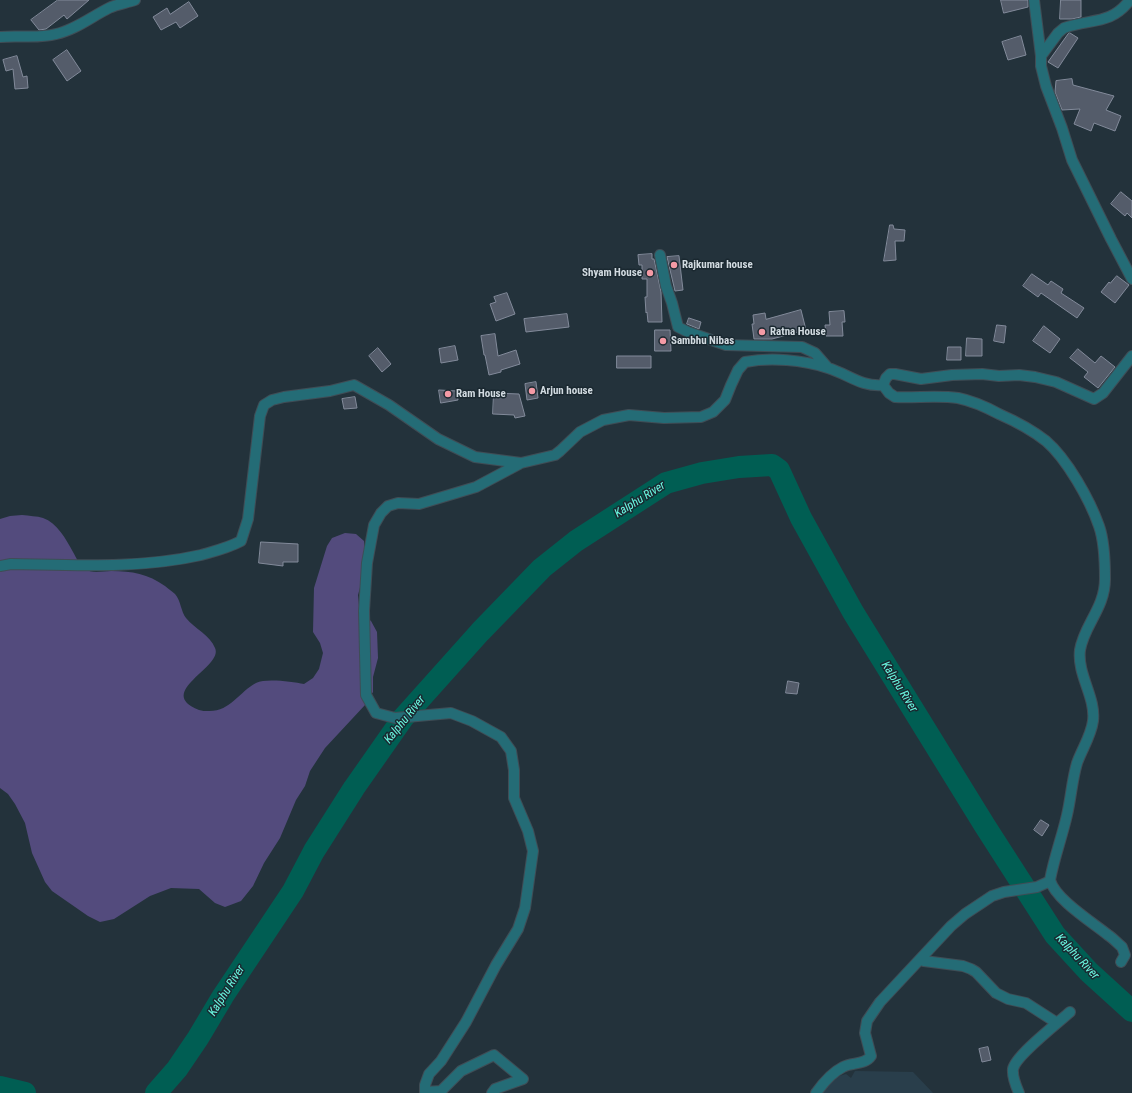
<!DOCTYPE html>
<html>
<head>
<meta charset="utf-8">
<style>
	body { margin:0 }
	canvas { display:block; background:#23323b }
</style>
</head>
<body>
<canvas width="1132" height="1093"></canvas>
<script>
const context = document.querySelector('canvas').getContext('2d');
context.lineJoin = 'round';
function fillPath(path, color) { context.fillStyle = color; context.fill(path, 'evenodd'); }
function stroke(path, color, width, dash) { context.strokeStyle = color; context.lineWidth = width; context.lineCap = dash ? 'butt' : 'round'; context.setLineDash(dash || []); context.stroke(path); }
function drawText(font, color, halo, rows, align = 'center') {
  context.font = font + ' "Roboto Condensed",sans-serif'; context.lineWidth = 3; context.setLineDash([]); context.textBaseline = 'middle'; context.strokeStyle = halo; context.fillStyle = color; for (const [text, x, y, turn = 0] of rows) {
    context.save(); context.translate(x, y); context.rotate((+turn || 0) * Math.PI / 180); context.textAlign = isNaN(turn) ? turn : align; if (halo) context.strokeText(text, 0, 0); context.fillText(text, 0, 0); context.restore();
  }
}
fillPath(new Path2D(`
	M 855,1071 L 913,1072 L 933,1093 L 821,1093 L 836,1077 L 846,1074 L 851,1078 Z`), '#293e4b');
fillPath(new Path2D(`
	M 22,515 C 29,516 37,516 43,518 C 57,523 66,539 73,552 C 76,557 79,565 85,569 C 92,574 103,571 111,571 C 132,571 148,574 165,586 C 168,589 172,591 175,594 C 181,601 181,612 186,618 C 195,629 210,635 215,648 C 224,667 154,692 199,710 C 202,711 205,711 208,711 C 230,712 239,692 256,683 C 267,678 292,682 304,684 L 313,678 L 319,669 L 323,653 L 320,643 L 313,632 L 314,588 L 327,546 L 332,538 L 345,533 L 356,534 L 364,541 L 365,569 L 358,595 L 359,606 L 360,612 L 371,621 L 377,632 L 378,658 L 373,677 L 373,692 L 365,705 L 325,748 L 310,771 L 305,786 L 296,800 L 280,838 L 264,863 L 253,886 L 241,901 L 225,907 L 215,903 L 199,889 L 171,888 L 150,896 L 114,919 L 100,922 L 88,916 L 52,891 L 45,882 L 32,853 L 25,823 L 15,804 L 8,794 L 0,788 L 0,519 L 10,516 Z`), '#534b7d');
stroke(new Path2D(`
	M 0,1087 L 25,1093
	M 156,1093 L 177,1069 L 198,1038 L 223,996 L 293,891 L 314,851 L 354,788 L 403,718 L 480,632 L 542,568 L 576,541 L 666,483 L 702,473 L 739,467 L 772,465 L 779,470 L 801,518 L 853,612 L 985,826 L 1055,935 L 1089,972 L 1132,1011`), '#005e53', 22);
const building = new Path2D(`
	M 58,0 L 89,0 L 67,19 L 64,15 L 46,29 L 39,30 L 31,20 Z
	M 1001,0 L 1028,0 L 1028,7 L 1004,13 Z
	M 1061,0 L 1081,0 L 1081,17 L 1072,19 L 1060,19 Z
	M 189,2 L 198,16 L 180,28 L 176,22 L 161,30 L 153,17 L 167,8 L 170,14 Z
	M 1070,33 L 1078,38 L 1058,68 L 1048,62 L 1068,34 Z
	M 1021,36 L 1026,55 L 1008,60 L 1002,42 Z
	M 67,50 L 81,71 L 67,81 L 53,60 Z
	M 17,56 L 23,77 L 27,76 L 28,88 L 15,89 L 13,69 L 6,71 L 3,60 Z
	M 1072,79 L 1073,85 L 1114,96 L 1106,110 L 1121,116 L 1115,131 L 1094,123 L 1091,131 L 1074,124 L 1080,109 L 1062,110 L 1055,92 L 1056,81 Z
	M 1121,192 L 1132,201 L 1132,218 L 1127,213 L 1125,216 L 1111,204 Z
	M 890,225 L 893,225 L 894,229 L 905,230 L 904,241 L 895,241 L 896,260 L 884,261 Z
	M 652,254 L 652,259 L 654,259 L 661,292 L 662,322 L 648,322 L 647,312 L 646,313 L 645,297 L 647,297 L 647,279 L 642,279 L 642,265 L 639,265 L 638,255 Z
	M 679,256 L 683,290 L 675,291 L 667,257 Z
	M 1032,274 L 1048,285 L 1051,281 L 1063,289 L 1061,293 L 1084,308 L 1077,318 L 1041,293 L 1038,297 L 1023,286 Z
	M 1117,276 L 1129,285 L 1115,303 L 1101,292 L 1109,282 L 1110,283 Z
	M 507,293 L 515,314 L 496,321 L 490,304 L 496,302 L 494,297 Z
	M 801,310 L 806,330 L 772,339 L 754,339 L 752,324 L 754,324 L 753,315 L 765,313 L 766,319 Z
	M 844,311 L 845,322 L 842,322 L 843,336 L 826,336 L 825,325 L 830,325 L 829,312 Z
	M 567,314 L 569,327 L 526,332 L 524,319 Z
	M 689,318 L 701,322 L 699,329 L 687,324 Z
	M 997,325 L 1006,326 L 1004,343 L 994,341 Z
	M 1044,326 L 1060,339 L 1050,353 L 1033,341 Z
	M 655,330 L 670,330 L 671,351 L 655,351 Z
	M 495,334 L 498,356 L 516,350 L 520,364 L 501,370 L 501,372 L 489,375 L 485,355 L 484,355 L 481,336 Z
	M 967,338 L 982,339 L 982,356 L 966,356 Z
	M 455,346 L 458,360 L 441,363 L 439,349 Z
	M 948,347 L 961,347 L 961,360 L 947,360 Z
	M 378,348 L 391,364 L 382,372 L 369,356 Z
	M 1078,349 L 1095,363 L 1101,356 L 1115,367 L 1098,388 L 1084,377 L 1088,372 L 1070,358 Z
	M 617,356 L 651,356 L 651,368 L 617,368 Z
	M 536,382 L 538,398 L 527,400 L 525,384 Z
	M 439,390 L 457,391 L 458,400 L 441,403 Z
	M 494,393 L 519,394 L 525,416 L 515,418 L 514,415 L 493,414 Z
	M 355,397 L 357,408 L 344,409 L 342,399 Z
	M 261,542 L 298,544 L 298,562 L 283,562 L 283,566 L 259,563 Z
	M 788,681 L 799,683 L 797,694 L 786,693 Z
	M 1041,820 L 1049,825 L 1042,836 L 1034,830 Z
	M 988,1047 L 991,1060 L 982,1062 L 979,1049 Z`);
fillPath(building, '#545c6a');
stroke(building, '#828a9a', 1);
const minor = new Path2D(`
	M 1034,0 L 1041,56 L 1041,66 L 1046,86 L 1062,128 L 1072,160 L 1111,239 L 1132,279
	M 0,37 C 19,35 38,39 56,34 C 75,30 91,17 109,8 C 117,4 127,3 135,0
	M 1041,56 L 1058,33 L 1064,28 C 1090,18 1110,26 1130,0
	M 660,255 L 666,286 L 672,303 L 678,327 L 688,332 L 726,345 L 802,347 L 815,353 L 828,368
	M 883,385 L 889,393 L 895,397 C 915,398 939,395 958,398 C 973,401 986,407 999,414 C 1015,421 1032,430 1046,441 C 1067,459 1090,500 1099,526 C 1104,540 1105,564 1105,579 C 1105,608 1084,625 1080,650 C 1077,675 1096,697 1093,721 C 1091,736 1082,749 1077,763 C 1072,780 1071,798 1067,815 C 1062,837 1054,858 1050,880 C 1055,899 1092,922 1108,935 C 1113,938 1117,943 1122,947 L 1125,955 L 1121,962
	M 883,385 L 886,378 L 890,374 L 895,374 L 921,379 L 952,375 L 982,374 L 999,376 L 1019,375 L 1035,377 L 1056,382 L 1094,399 L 1103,393 L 1132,356
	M 0,566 L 11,564 C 74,565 139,569 201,555 C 215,551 228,548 241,541 L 248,519 L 260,416 L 264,405 L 272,400 L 284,397 L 330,391 L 354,385 L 389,405 L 438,439 L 475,457 L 521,463
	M 921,959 L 924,961 L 963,966 L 971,969 L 976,972 L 996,993 L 1008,999 L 1026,1003 L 1057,1023
	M 492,1093 L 495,1089 L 523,1079 L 494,1055 L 461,1071 L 441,1091 L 425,1092 L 425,1085 L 429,1074 L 441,1061 L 466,1022 L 496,965 L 518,929 L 525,908 L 533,851 L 528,831 L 514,798 L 514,770 L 511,751 L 501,737 L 472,721 L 451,713 L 395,718 L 376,713 L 366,695 L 364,611 L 367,563 L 374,525 L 381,513 L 388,506 L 398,503 L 419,504 L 476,487 L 521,463 L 555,455 L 560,451 L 580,432 L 603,420 L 629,415 L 664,418 L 701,417 L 713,412 L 725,400 L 731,385 L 738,370 L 745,362 C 771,357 803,360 828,368 C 848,374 861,387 883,385
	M 816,1093 C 823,1083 831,1073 843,1067 C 852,1062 865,1065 871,1056 L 865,1033 L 867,1021 L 880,1002 L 951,926 L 965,914 L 992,896 L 1004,892 L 1037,887 L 1048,882 L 1050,880
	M 1019,1093 C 1016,1086 1012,1077 1013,1069 C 1015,1056 1059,1022 1070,1012`);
stroke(minor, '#3f4d56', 12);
stroke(minor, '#246c76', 10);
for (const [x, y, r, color] of [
	[674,265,4,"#f49aa5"],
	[650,273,4,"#f49aa5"],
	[762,332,4,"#f49aa5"],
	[663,341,4,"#f49aa5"],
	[532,391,4,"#f49aa5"],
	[448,394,4,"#f49aa5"]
]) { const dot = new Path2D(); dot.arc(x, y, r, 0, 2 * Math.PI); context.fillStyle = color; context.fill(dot); stroke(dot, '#1a2830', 1.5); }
drawText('bold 11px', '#d2dbe1', '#1a2830', [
	["Rajkumar house",682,265],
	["Shyam House",642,273,"right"],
	["Ratna House",770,332],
	["Sambhu Nibas",671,341],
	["Arjun house",540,391],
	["Ram House",456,394]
], 'left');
drawText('italic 12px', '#6af9e2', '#1a2830', [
	["Kalphu River",640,500,-32],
	["Kalphu River",899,687,58],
	["Kalphu River",405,720,-51],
	["Kalphu River",1077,957,47],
	["Kalphu River",227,991,-58]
]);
</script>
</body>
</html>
